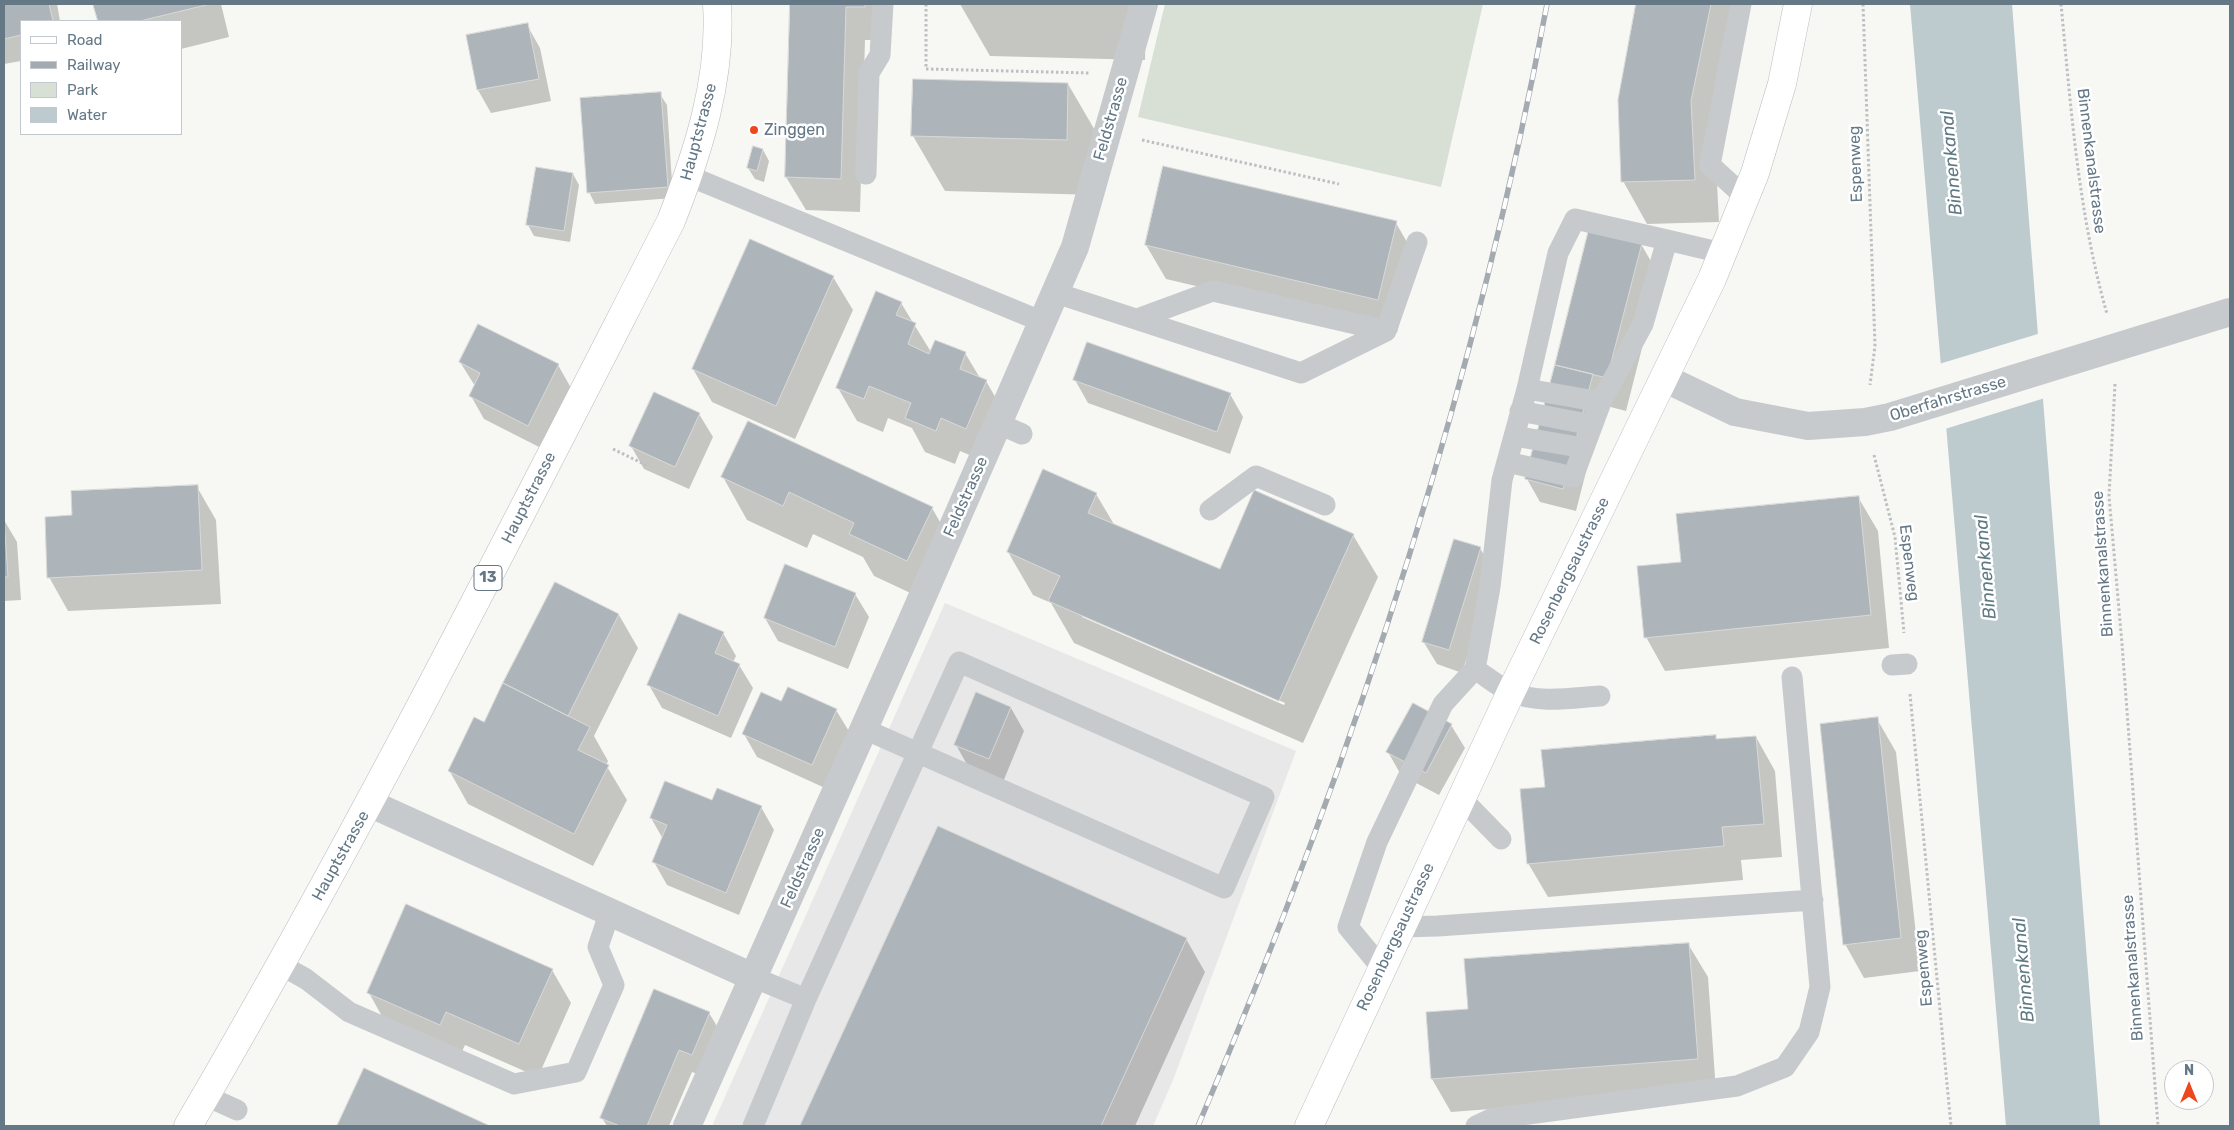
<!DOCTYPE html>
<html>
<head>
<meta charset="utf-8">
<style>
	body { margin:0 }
	#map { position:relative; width:2234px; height:1130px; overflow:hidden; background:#f7f7f3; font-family:Rubik,sans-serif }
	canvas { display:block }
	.frame { position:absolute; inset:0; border:5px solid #647886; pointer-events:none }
	.legend { position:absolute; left:20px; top:20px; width:162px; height:115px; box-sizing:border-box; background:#fff; border:1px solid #c1c9cf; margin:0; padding:6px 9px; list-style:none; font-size:15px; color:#647886 }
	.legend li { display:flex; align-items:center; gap:10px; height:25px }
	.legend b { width:25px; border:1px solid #c1c9cf }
	.north { position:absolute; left:2164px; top:1060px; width:50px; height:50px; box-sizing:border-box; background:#fff; border:1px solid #c1c9cf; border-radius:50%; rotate:0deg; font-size:14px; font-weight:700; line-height:20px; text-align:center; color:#647886 }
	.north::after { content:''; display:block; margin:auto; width:18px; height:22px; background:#ed481d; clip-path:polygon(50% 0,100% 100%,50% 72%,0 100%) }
</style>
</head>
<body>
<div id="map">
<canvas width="2234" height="1130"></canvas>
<div class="frame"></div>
<ul class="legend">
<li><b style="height:6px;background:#fff"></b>Road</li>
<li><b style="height:6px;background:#a4abb0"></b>Railway</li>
<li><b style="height:14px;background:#d8dfd4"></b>Park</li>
<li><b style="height:14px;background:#bdcace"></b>Water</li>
</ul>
<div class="north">N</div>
</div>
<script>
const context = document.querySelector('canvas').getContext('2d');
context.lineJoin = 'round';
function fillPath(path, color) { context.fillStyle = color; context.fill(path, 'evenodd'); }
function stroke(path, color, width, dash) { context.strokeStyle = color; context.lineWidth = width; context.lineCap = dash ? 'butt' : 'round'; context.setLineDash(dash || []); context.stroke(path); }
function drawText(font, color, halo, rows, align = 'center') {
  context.font = font + ' Rubik,sans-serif'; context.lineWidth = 5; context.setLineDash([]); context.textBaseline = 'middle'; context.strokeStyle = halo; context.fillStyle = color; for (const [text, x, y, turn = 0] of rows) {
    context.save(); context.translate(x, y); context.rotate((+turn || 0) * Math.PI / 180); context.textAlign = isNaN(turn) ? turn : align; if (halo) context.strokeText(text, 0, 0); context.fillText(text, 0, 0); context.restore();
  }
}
fillPath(new Path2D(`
	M 945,603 L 1296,751 L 1173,1080 L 1153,1126 L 712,1126 Z`), '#e7e8e7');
fillPath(new Path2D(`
	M 1165,4 L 1483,4 L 1441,187 L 1138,117 Z`), '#d8dfd4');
fillPath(new Path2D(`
	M 1910,4 L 2012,4 L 2100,1126 L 2006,1126 Z`), '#bdcace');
fillPath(new Path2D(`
	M 2041,333 L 2045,398 L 1945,429 L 1939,364 Z`), '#f7f7f3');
fillPath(new Path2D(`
	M 4,4 L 57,4 L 60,21 L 21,21 L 21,61 L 4,64 Z
	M 95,4 L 221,4 L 229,37 L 181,49 L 181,21 L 99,21 Z
	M 792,4 L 881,4 L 883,40 L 865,40 L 860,212 L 806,210 L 786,177 Z
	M 960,4 L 1146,4 L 1145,60 L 990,56 Z
	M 1638,4 L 1744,4 L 1715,144 L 1719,222 L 1647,224 L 1623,181 L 1619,100 Z
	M 527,25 L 540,48 L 551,101 L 491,113 L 478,90 L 468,36 Z
	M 1068,84 L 1100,139 L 1099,195 L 945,191 L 913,136 Z
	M 660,94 L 667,105 L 673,198 L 595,204 L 589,192 Z
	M 763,150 L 769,161 L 764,182 L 755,179 L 748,168 Z
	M 573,174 L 579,185 L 570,242 L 534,236 L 528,225 Z
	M 1396,223 L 1415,256 L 1397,333 L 1166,279 L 1146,245 Z
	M 1641,244 L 1660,277 L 1626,411 L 1603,405 L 1576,511 L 1540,502 L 1527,479 Z
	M 833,277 L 853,310 L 795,439 L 712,402 L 693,369 Z
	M 901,303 L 931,352 L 965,353 L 980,378 L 986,381 L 1005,414 L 986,462 L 960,451 L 955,464 L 925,452 L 912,428 L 888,418 L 883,432 L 857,421 L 838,388 Z
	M 460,362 L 558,365 L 571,388 L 541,448 L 484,419 L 471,396 L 475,386 Z
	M 1075,380 L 1230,394 L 1243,417 L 1230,454 L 1088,403 Z
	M 699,414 L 713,437 L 689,489 L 644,469 L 631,446 Z
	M 723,477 L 932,508 L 956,550 L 932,603 L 874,576 L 863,557 L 813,534 L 807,548 L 747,520 Z
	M 197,487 L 216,520 L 221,604 L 68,611 L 49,577 L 74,516 Z
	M 1096,494 L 1115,526 L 1221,571 L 1353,535 L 1378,577 L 1303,743 L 1074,643 L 1051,603 L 1033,595 L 1008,552 ZM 1082,614 L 1285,703 L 1284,705 L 1082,617 Z
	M 1858,497 L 1878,531 L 1889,648 L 1665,671 L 1646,637 L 1682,564 Z
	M 4,520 L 17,542 L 21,600 L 4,601 Z
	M 1480,548 L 1493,571 L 1462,673 L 1437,664 L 1423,641 Z
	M 855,594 L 869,617 L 848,669 L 778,641 L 765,618 Z
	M 619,615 L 638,648 L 594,736 L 608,761 L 606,765 L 627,800 L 593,866 L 468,804 L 449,770 L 484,724 Z
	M 723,633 L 736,656 L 733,662 L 739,665 L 753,688 L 731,738 L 662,708 L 649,685 Z
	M 782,703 L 836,710 L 850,733 L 825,788 L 757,757 L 744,734 Z
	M 1011,708 L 1024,731 L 1003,782 L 969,768 L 956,745 Z
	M 1877,719 L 1896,752 L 1920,971 L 1864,978 L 1845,944 Z
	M 1451,725 L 1465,748 L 1439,795 L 1401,775 L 1388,752 Z
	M 1715,736 L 1718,740 L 1756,737 L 1775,771 L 1782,857 L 1741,860 L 1743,880 L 1548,897 L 1528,863 L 1546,788 Z
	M 713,801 L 761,807 L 774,830 L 739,915 L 667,885 L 654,862 L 663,839 L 651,818 Z
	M 939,827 L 1186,939 L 1205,972 L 1135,1126 L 802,1126 Z
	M 1688,944 L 1708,977 L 1716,1092 L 1451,1112 L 1432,1079 L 1469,1010 Z
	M 552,970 L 571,1003 L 538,1077 L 465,1045 L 459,1058 L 388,1027 L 369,993 Z
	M 709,1013 L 723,1036 L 705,1077 L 692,1072 L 669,1126 L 607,1126 L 602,1118 Z
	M 365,1070 L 487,1126 L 338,1126 Z`), '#0003');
const building = new Path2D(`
	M 4,4 L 49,4 L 53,21 L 21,21 L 21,35 L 4,39 Z
	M 93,4 L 210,4 L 140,21 L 98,21 Z
	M 790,4 L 865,4 L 865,7 L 846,7 L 841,179 L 785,177 Z
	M 1636,4 L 1711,4 L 1691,101 L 1695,180 L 1621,182 L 1618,100 Z
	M 528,23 L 539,79 L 477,90 L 466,35 Z
	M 913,79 L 1068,83 L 1067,140 L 911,136 Z
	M 661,92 L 668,187 L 587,193 L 580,98 Z
	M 753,146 L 763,149 L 757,171 L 747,168 Z
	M 1163,166 L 1397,221 L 1378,300 L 1145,245 Z
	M 536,167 L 573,173 L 564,231 L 526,225 Z
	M 1589,229 L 1642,243 L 1607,378 L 1555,365 Z
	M 750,239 L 834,276 L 776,406 L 692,369 Z
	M 876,291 L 902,302 L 896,315 L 916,323 L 908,344 L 929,354 L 935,340 L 966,352 L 960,369 L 987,380 L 966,429 L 941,418 L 936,431 L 905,418 L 911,403 L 869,386 L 864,399 L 836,388 Z
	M 478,324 L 559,364 L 528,426 L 469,396 L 480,373 L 459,362 Z
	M 1087,342 L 1231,393 L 1217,432 L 1073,380 Z
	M 1555,365 L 1593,374 L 1563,489 L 1525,479 Z
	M 654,392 L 700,413 L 675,467 L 629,446 Z
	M 748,421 L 933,507 L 907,561 L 849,534 L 854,523 L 789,492 L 783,506 L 721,477 Z
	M 1043,469 L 1097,493 L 1088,513 L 1220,569 L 1254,490 L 1354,534 L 1279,701 L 1048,601 L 1060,576 L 1007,552 Z
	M 198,485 L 202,570 L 47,578 L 45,517 L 72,515 L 71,491 Z
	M 1859,496 L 1871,615 L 1644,638 L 1637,566 L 1681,562 L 1676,514 Z
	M 4,518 L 8,577 L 4,577 Z
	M 1454,539 L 1481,547 L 1449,650 L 1422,642 Z
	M 785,564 L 856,593 L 835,647 L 764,618 Z
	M 555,582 L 619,614 L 568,716 L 503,683 Z
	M 679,613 L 724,632 L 715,653 L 740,664 L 718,716 L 647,685 Z
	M 503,683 L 590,727 L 578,750 L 609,765 L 574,834 L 448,771 L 474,717 L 484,722 Z
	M 788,687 L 837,709 L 812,765 L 742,734 L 761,692 L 781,701 Z
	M 976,692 L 1011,707 L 989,759 L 954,745 Z
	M 1413,703 L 1452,724 L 1426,773 L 1386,752 Z
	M 1878,717 L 1901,938 L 1843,945 L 1820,724 Z
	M 1716,735 L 1716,739 L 1756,736 L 1764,824 L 1722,827 L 1724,846 L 1527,864 L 1520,789 L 1545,787 L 1541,750 Z
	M 665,781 L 712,800 L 717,788 L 762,806 L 726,893 L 652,862 L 667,825 L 650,818 Z
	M 938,826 L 1187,938 L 1101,1126 L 800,1126 Z
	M 406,904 L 553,969 L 519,1044 L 446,1012 L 440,1025 L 367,993 Z
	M 1689,943 L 1698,1059 L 1431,1079 L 1426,1012 L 1468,1009 L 1464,959 Z
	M 654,989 L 710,1012 L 692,1055 L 679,1050 L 647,1126 L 620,1126 L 600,1118 Z
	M 364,1068 L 490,1126 L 337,1126 Z`);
fillPath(building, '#adb5bb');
stroke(building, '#d8d8d6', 1);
const secondary = new Path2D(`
	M 1309,1126 L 1511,692 L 1712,279 L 1755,173 L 1782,84 L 1798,4`);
const primary = new Path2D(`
	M 188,1126 C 361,831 515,525 671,221 C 698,152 722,79 717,4`);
stroke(secondary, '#b6bcc0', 29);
stroke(primary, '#b7bcbf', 29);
stroke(new Path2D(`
	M 926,4 L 926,69 L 1090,73
	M 1863,4 L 1875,346 L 1870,385
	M 2061,4 C 2071,108 2078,212 2107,314
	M 1142,140 L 1339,184
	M 2115,384 L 2109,496 L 2122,644 L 2158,1126
	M 613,449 L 648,466
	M 1874,455 L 1895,537 L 1904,633
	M 1910,694 L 1951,1126`), '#bdc0c2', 3, [2.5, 2.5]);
stroke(new Path2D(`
	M 1741,4 L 1710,165 L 1745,197
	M 866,174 L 869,73 L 880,55 L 883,4
	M 689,176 L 1043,322
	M 1056,293 L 1301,373 L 1386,331 L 1417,242
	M 1137,319 L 1213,291 L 1386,331
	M 1527,389 L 1558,253 L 1575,219 L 1667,240
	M 1520,411 L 1592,425
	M 999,424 L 1022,434
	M 1514,436 L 1584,448
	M 1507,462 L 1573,477 L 1601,402
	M 1210,510 L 1256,476 L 1325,505
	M 1892,665 L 1907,664
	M 1600,696 C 1571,698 1538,704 1511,692 C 1498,687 1486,676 1475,669 L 1490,587 L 1502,480 L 1527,389 L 1601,402 L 1643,324 L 1667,240 L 1722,253
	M 1461,798 L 1501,839
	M 1400,927 L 1438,926 L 1813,900
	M 281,965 L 306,979 L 349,1012 L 514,1084 L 576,1072 L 614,985 L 598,947 L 610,911
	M 1381,967 L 1348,927 L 1377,842 L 1443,704 L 1475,669
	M 755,978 L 806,999 L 959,662 L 1264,797 L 1224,888 L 864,729
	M 206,1096 L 237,1110
	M 753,1126 L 806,999
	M 1476,1126 L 1491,1119 L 1737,1086 L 1785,1067 L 1809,1032 L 1820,987 L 1792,677`), '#c6cacd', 21);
stroke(new Path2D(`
	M 1664,378 L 1735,412 L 1808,426 L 1865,422 L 1890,417 L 2230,312
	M 369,803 L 755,978
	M 687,1126 L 910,625 L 1075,247 L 1144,4`), '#c6cacd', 28);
stroke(secondary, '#fff', 28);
stroke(primary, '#fff', 28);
const rail = new Path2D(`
	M 1198,1126 C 1352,766 1475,389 1547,4`);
stroke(rail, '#a4abb0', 5.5);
stroke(rail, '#fff', 4, [11]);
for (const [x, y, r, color] of [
	[754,130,5,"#ed481d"]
]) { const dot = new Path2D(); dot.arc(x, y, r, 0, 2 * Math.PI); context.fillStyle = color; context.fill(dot); stroke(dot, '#fff', 2); }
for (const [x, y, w] of [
	[488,578,28]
]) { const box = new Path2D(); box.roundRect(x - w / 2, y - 12.5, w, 25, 4); context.fillStyle = '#fff'; context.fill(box); stroke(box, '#647886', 1); }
drawText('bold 15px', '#647886', null, [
	["13",488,578]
]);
drawText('16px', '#647886', '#fff', [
	["Feldstrasse",1111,119,-74],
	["Hauptstrasse",699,132,-75],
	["Binnenkanalstrasse",2091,161,83],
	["Espenweg",1856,164,-92],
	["Oberfahrstrasse",1948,399,-17],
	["Feldstrasse",966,497,-66],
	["Hauptstrasse",529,498,-63],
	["Espenweg",1909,563,83],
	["Binnenkanalstrasse",2103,564,-94],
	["Rosenbergsaustrasse",1570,571,-64],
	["Hauptstrasse",341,856,-61],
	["Feldstrasse",803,868,-66],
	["Rosenbergsaustrasse",1396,937,-65],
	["Espenweg",1924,968,-95],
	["Binnenkanalstrasse",2133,968,-94]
]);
drawText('16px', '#647886', '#fff', [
	["Zinggen",764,130]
], 'left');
drawText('italic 18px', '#5f7a83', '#fff', [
	["Binnenkanal",1952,163,-95],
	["Binnenkanal",1986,567,-95],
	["Binnenkanal",2024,970,-95]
]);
</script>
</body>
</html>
